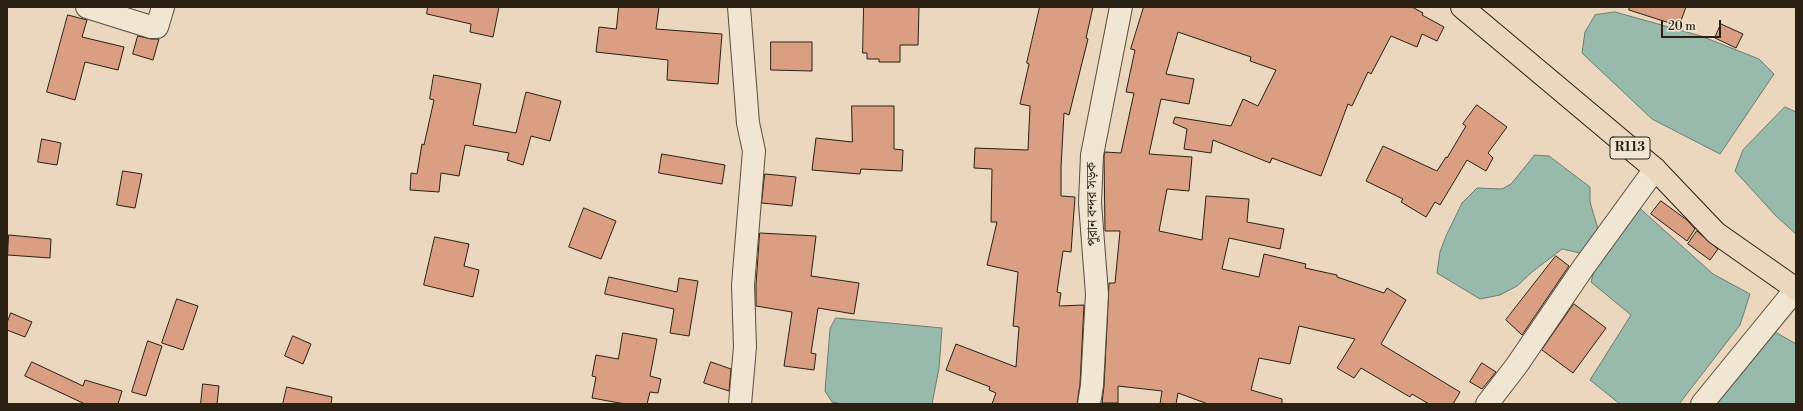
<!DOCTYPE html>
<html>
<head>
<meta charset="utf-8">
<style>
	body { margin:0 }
	#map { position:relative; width:1803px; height:411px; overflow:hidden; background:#ead7bd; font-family:"Libre Bodoni",serif }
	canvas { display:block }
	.frame { position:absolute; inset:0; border:8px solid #2a2014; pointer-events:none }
	.scale { position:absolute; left:1661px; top:20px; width:60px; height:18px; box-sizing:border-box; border:2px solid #2a2014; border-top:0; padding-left:5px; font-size:12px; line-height:14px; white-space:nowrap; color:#2a2014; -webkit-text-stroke:3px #f1e5d4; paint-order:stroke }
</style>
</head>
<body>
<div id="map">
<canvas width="1803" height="411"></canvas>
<div class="frame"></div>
<div class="scale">20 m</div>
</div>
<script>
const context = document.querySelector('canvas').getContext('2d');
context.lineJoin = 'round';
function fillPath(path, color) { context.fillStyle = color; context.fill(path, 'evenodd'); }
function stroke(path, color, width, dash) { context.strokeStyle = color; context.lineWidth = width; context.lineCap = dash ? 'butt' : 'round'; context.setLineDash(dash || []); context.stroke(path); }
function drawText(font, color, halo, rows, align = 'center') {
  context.font = font + ' "Libre Bodoni","Noto Serif Bengali",serif'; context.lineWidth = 3; context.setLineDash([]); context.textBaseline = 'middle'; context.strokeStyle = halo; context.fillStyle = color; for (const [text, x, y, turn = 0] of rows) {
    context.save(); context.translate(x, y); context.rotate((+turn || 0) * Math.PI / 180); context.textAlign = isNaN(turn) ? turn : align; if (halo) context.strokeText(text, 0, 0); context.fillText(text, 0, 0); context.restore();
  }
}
const water = new Path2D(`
	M 1615,12 L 1701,36 L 1759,59 L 1774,74 L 1720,154 L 1652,119 L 1582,53 L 1585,32 L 1595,15 Z
	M 1785,107 L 1796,112 L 1796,234 L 1776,216 L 1735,171 L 1743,150 Z
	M 1535,155 L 1549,156 L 1590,187 L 1590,202 L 1598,229 L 1580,253 L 1562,249 L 1532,272 L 1517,286 L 1500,295 L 1480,299 L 1437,273 L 1440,252 L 1446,236 L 1462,203 L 1477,188 L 1502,189 L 1511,184 Z
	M 1635,204 L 1713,274 L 1750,294 L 1740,325 L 1679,404 L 1620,404 L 1590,380 L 1631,315 L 1591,282 L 1601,247 Z
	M 836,318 L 942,328 L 939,368 L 932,404 L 843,404 L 832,402 L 825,391 L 830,329 Z
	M 1777,333 L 1796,344 L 1796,404 L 1701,404 L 1764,335 Z`);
fillPath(water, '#98baad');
stroke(water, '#6c7c70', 1);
const building = new Path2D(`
	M 428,7 L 499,7 L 493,37 L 470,32 L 471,24 L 427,14 Z
	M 619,7 L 659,7 L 656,29 L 722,34 L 718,84 L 667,80 L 668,60 L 596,52 L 599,27 L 616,29 Z
	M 864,7 L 919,7 L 918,45 L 900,45 L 900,62 L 879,62 L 879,59 L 867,59 L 867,53 L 863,53 Z
	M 1040,7 L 1093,7 L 1086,38 L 1088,39 L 1069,115 L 1064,113 L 1061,167 L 1061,196 L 1075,197 L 1071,252 L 1063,251 L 1057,292 L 1061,293 L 1059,306 L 1084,305 L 1080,384 L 1077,404 L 992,404 L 996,393 L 989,390 L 990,387 L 946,370 L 956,344 L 1016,367 L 1019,327 L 1013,326 L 1018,272 L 987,265 L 997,222 L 991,222 L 992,169 L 974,168 L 975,148 L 1028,150 L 1030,106 L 1020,104 L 1029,64 L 1027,63 Z
	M 1144,7 L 1412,7 L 1423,13 L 1422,15 L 1444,27 L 1437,41 L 1422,34 L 1417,47 L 1391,36 L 1371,74 L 1368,72 L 1352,106 L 1348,104 L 1321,176 L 1272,158 L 1270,163 L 1213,140 L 1211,153 L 1184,149 L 1187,129 L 1173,123 L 1175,117 L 1231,126 L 1243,99 L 1258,106 L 1276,70 L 1250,61 L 1251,57 L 1178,32 L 1166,74 L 1194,79 L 1189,104 L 1161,99 L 1149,154 L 1192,157 L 1189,191 L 1167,189 L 1159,231 L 1202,240 L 1206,196 L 1249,199 L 1247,222 L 1284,229 L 1280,249 L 1229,238 L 1222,269 L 1259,277 L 1264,254 L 1306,264 L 1305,268 L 1337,275 L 1337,277 L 1384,293 L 1387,288 L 1406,300 L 1381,344 L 1460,392 L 1453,404 L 1429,404 L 1412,394 L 1410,397 L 1361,368 L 1354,378 L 1337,368 L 1355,339 L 1299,326 L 1290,364 L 1259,358 L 1251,390 L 1282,399 L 1282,404 L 1208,404 L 1178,393 L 1176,404 L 1160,404 L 1162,391 L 1118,386 L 1118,403 L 1102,403 L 1104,386 L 1109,283 L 1115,283 L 1120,231 L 1105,231 L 1104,156 L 1105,152 L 1121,153 L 1134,93 L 1126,92 L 1135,50 L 1131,49 Z
	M 1630,7 L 1686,7 L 1679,26 L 1629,10 Z
	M 68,15 L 87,20 L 82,37 L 124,47 L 118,70 L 85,62 L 75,100 L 47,92 Z
	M 1721,24 L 1743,34 L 1736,48 L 1715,38 Z
	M 138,36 L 151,39 L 159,39 L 153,60 L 133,54 Z
	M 771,42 L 812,42 L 812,71 L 771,70 Z
	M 434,75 L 481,84 L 473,125 L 516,133 L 526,92 L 561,101 L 550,141 L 531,136 L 523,165 L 507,160 L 509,153 L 465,145 L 459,176 L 441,173 L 439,192 L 410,190 L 411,173 L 417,174 L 422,144 L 424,145 L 434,100 L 430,99 Z
	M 1477,105 L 1507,127 L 1488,153 L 1493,158 L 1486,171 L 1467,160 L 1440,205 L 1435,202 L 1426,217 L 1401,202 L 1403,199 L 1366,181 L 1383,146 L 1437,171 L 1446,157 L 1447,158 L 1466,126 L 1463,124 Z
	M 852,106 L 894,106 L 894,149 L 903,150 L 902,171 L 861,169 L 860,174 L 812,170 L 816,138 L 852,142 Z
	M 42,139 L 61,143 L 57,165 L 38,162 Z
	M 662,154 L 725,165 L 722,184 L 659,173 Z
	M 123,171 L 142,174 L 135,208 L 117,205 Z
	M 765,174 L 796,177 L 792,206 L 762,203 Z
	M 1661,201 L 1687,220 L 1695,229 L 1687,241 L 1651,214 Z
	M 584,208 L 616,221 L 601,259 L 569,247 Z
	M 1697,231 L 1718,249 L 1710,260 L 1688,244 Z
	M 760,233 L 816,236 L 811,276 L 859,283 L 854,314 L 818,308 L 811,353 L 816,354 L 814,370 L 784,366 L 792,312 L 756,306 L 756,285 Z
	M 9,235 L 51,239 L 50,258 L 8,255 Z
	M 435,237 L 469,244 L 464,266 L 479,270 L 473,297 L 424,285 Z
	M 1556,256 L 1569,266 L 1522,335 L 1506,320 Z
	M 609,277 L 677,292 L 679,278 L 698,281 L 689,336 L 670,333 L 674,309 L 605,294 Z
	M 177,299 L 198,306 L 183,350 L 162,343 Z
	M 1574,304 L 1606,328 L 1573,373 L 1542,350 Z
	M 11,313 L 32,322 L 25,337 L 7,330 L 7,323 Z
	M 623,333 L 657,339 L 650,376 L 661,379 L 658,393 L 650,392 L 647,404 L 625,404 L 592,398 L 596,377 L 592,376 L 596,355 L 618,359 Z
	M 293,336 L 311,344 L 303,364 L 285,356 Z
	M 148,341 L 162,346 L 146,396 L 132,392 Z
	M 32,362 L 83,386 L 85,380 L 122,391 L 118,404 L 85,404 L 25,376 Z
	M 711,362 L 731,369 L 729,391 L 704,383 Z
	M 1482,363 L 1496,372 L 1482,389 L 1470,382 Z
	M 203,384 L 219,386 L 217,404 L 201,404 Z
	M 287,387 L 332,397 L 331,404 L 283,404 Z`);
fillPath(building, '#da9e82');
stroke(building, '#2a2014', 1);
const minor = new Path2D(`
	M 87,7 L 151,27 L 157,27 L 163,7
	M 739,7 L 748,123 L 754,151 L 743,285 L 745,347 L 740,404
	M 1089,404 L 1092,385 L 1097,294 L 1090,203 L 1092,155 L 1121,7
	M 1487,404 L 1517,365 L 1583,268 L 1655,169
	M 1702,404 L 1796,289`);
const major = new Path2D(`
	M 1462,7 L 1655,169 L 1716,233 L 1796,289`);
stroke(minor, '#5a4e3e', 24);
stroke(major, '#2a2014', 24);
stroke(minor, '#f1e5d4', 22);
stroke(major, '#ead7bd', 22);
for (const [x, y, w] of [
	[1630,148,40]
]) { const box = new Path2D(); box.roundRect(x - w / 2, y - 11, w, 22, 3); context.fillStyle = '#f1e5d4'; context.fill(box); stroke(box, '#2a2014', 1); }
drawText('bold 13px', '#2a2014', null, [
	["R113",1630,148]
]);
drawText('14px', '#2a2014', '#f1e5d4', [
	["পুরান বন্দর সড়ক",1093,204,-91]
]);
</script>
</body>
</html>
